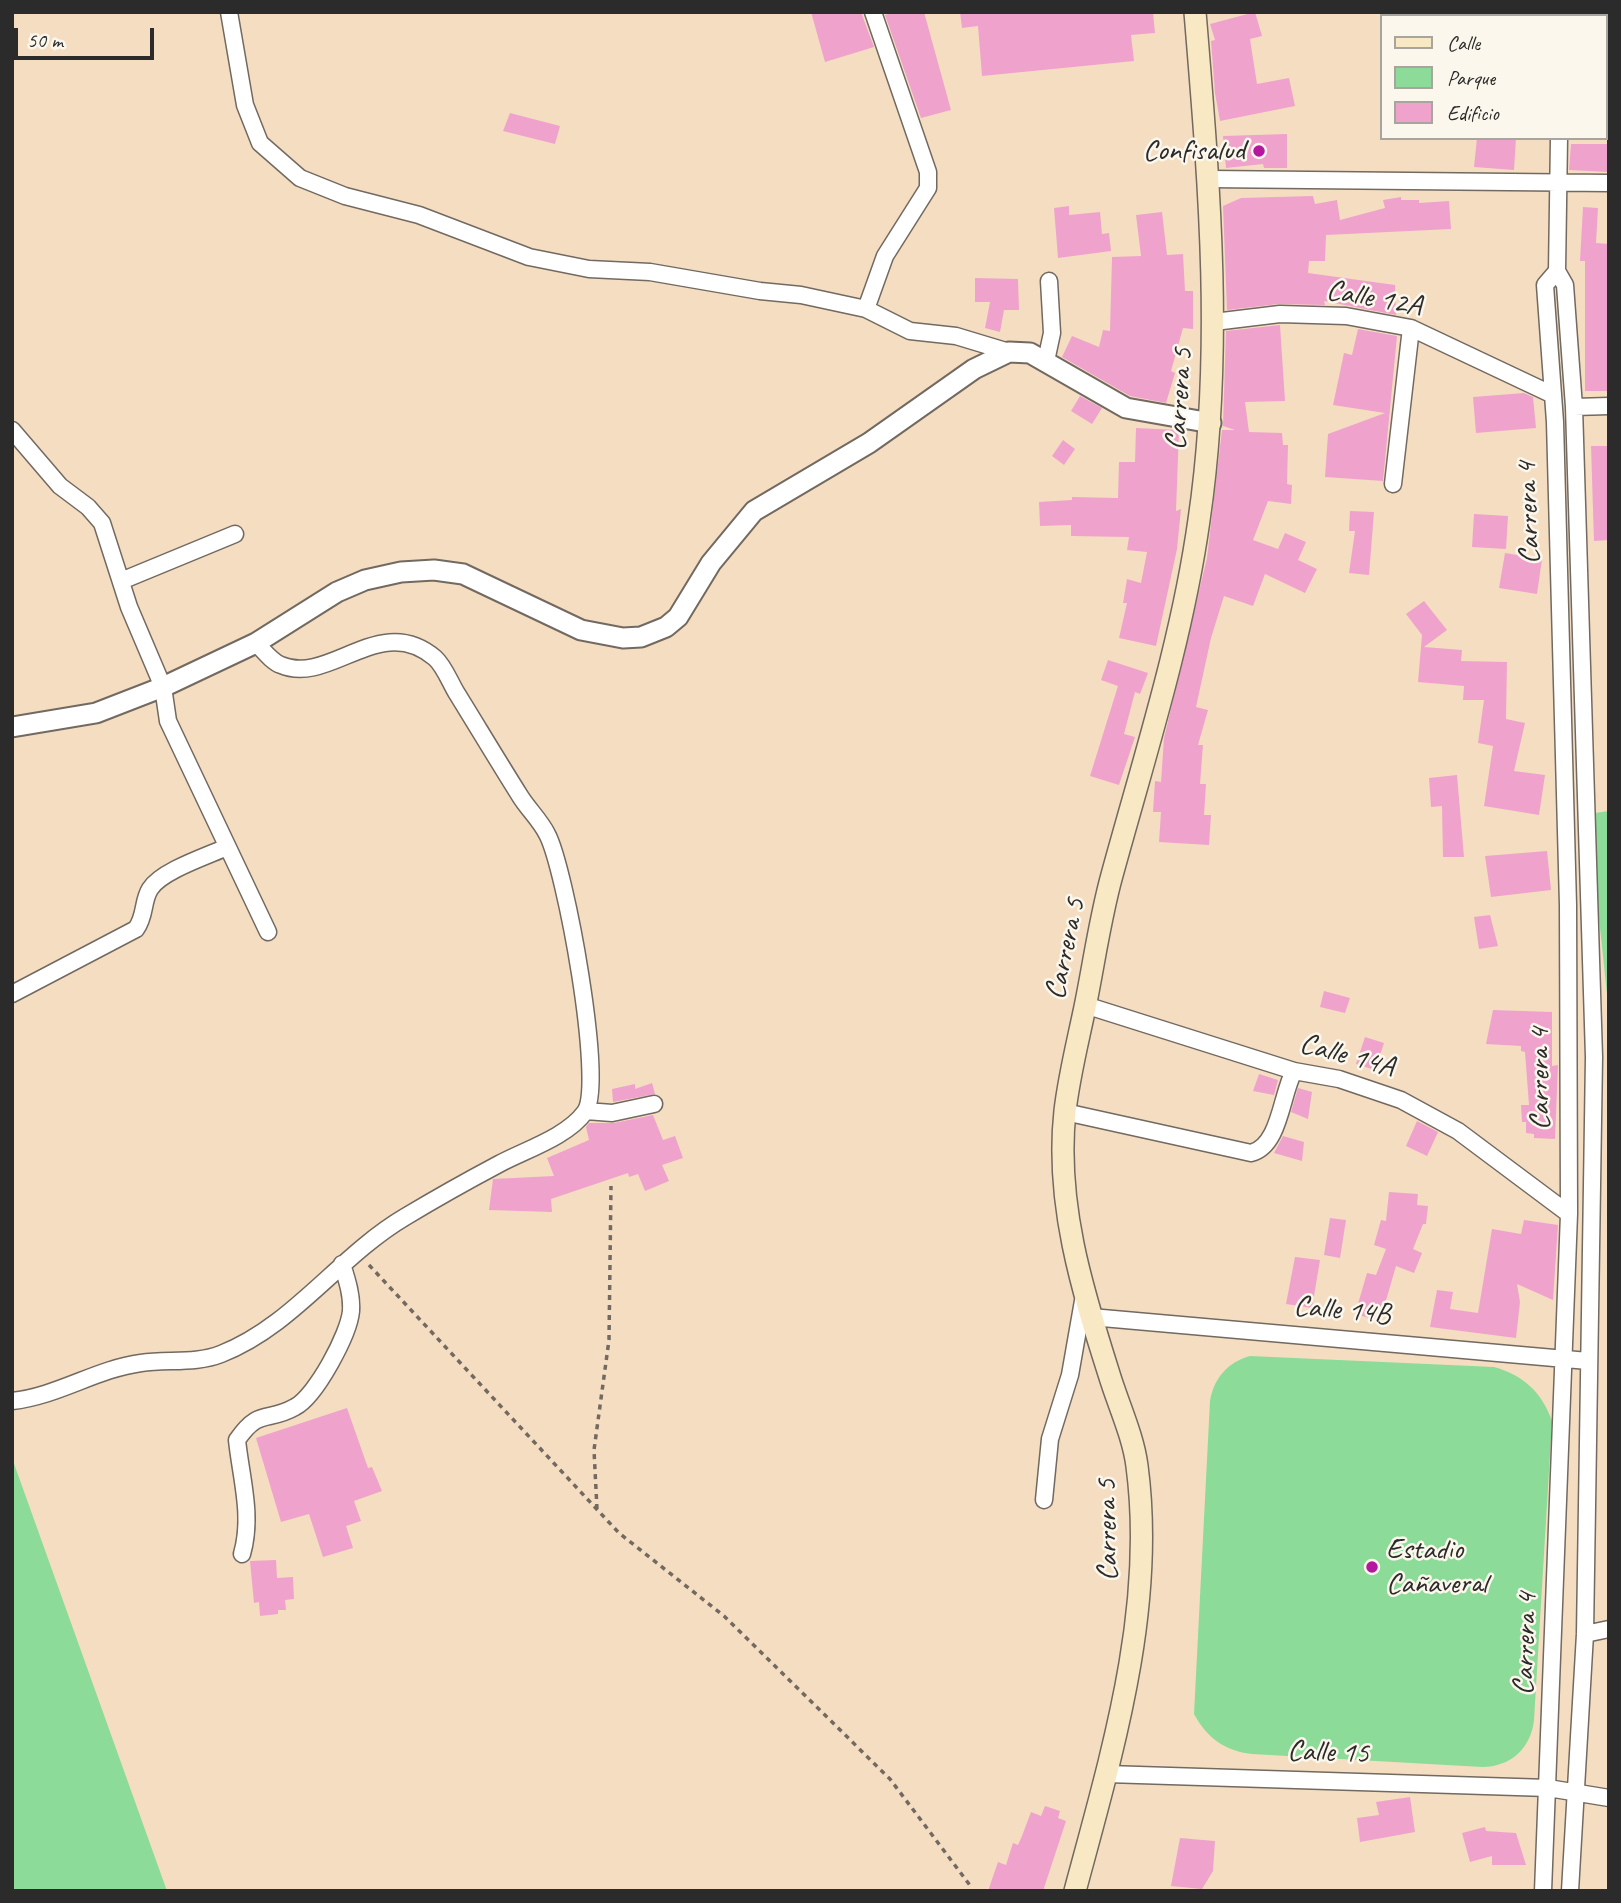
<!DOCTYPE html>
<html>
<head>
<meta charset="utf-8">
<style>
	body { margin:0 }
	#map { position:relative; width:1621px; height:1903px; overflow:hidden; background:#f5ddc2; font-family:Caveat,sans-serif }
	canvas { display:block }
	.frame { position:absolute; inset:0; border:14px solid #2b2b2b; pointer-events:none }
	.legend { position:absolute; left:1380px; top:14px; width:228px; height:126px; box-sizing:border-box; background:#fbf7ec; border:2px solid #a8a59f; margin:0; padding:9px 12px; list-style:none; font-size:21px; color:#2b2b2b }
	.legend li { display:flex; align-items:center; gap:14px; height:35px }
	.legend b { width:35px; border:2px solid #a8a59f }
	.scale { position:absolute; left:14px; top:28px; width:140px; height:32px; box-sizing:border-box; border:4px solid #2b2b2b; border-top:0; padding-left:9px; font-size:21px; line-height:24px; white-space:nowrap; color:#2b2b2b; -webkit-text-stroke:5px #fbf7ec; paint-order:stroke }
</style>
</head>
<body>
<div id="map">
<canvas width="1621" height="1903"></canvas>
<div class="frame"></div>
<ul class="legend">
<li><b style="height:9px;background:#f8e8c3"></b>Calle</li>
<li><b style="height:19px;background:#8ddb99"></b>Parque</li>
<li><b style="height:19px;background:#efa3cc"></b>Edificio</li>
</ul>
<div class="scale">50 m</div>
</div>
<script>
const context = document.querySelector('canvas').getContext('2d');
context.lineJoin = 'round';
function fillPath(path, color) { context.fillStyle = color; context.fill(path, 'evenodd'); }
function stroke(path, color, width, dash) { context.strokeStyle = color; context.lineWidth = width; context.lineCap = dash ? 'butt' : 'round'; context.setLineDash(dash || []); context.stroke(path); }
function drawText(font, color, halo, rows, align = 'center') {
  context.font = font + ' Caveat,sans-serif'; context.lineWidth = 5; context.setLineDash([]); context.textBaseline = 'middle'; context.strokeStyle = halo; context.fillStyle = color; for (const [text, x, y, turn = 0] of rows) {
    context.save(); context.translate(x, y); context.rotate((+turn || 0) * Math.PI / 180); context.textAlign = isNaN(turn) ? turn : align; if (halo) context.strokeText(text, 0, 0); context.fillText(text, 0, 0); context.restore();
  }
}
fillPath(new Path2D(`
	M 1609,811 L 1609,1013 L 1588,814 Z
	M 1250,1356 L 1494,1367 C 1523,1375 1542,1392 1552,1421 L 1534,1720 C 1531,1748 1511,1767 1482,1767 L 1252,1754 C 1225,1751 1207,1738 1194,1714 L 1210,1401 C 1214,1378 1228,1362 1250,1356 Z
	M 12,1458 L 167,1891 L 12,1891 Z`), '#8ddb99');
fillPath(new Path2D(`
	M 811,12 L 861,12 L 874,47 L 825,62 Z
	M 894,12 L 924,12 L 951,110 L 921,118 L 885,15 Z
	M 960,12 L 1153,12 L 1155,33 L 1131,35 L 1134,61 L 982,76 L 978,26 L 962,28 Z
	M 1255,12 L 1262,36 L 1250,39 L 1257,84 L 1289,78 L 1295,106 L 1220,121 L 1215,93 L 1211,41 L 1215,40 L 1210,24 Z
	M 510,113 L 560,126 L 555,144 L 503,131 Z
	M 1287,134 L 1287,168 L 1264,168 L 1263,164 L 1226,168 L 1223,136 Z
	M 1477,138 L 1516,138 L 1514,170 L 1474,167 Z
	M 1571,144 L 1609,144 L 1609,172 L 1569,170 Z
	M 1313,196 L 1315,204 L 1337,200 L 1340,220 L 1385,208 L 1383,200 L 1401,197 L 1401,200 L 1419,200 L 1419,203 L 1449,201 L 1451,229 L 1326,235 L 1325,261 L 1309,261 L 1308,273 L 1395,285 L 1396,315 L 1324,301 L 1325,305 L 1279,304 L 1227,310 L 1223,206 L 1241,198 Z
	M 1069,206 L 1069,215 L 1100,212 L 1102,234 L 1109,233 L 1111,251 L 1058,258 L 1054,208 Z
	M 1583,207 L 1598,208 L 1596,243 L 1609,244 L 1609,391 L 1585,391 L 1585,261 L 1580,261 Z
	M 1162,212 L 1167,255 L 1183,254 L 1185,291 L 1193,291 L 1193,329 L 1183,328 L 1171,371 L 1175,373 L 1166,403 L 1130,396 L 1062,357 L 1072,336 L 1099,347 L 1103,330 L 1110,331 L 1112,257 L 1141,256 L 1136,215 Z
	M 975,278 L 1018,279 L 1019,310 L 1004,310 L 1000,332 L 985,328 L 990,302 L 975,302 Z
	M 1280,325 L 1285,401 L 1245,402 L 1249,432 L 1282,433 L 1283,445 L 1288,445 L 1287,484 L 1292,485 L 1291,504 L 1268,501 L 1253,540 L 1278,549 L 1285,533 L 1306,542 L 1298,560 L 1317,569 L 1305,593 L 1265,574 L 1253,606 L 1224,596 L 1211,638 L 1196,707 L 1208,710 L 1198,745 L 1203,745 L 1200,784 L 1206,784 L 1204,815 L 1211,815 L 1209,845 L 1159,842 L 1161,812 L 1153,812 L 1155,781 L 1161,782 L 1164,738 L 1207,558 L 1222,430 L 1235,430 L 1223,426 L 1226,331 Z
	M 1358,329 L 1397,336 L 1383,481 L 1325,477 L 1328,434 L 1385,413 L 1333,405 L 1344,353 L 1352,355 Z
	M 1524,393 L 1533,397 L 1536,428 L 1476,433 L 1473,397 Z
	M 1080,396 L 1102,408 L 1092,424 L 1071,411 Z
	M 1136,428 L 1179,430 L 1176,511 L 1181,509 L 1177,549 L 1156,646 L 1119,638 L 1127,603 L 1123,603 L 1127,579 L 1141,583 L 1147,552 L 1127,550 L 1129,537 L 1071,536 L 1071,525 L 1040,526 L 1039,502 L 1072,500 L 1072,497 L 1118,498 L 1119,462 L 1135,462 Z
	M 1063,440 L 1075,449 L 1064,465 L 1052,456 Z
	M 1591,446 L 1609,446 L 1609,540 L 1594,541 Z
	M 1350,511 L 1374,512 L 1369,575 L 1349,573 L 1355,531 L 1349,531 Z
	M 1474,514 L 1508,516 L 1506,549 L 1472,547 Z
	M 1505,553 L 1542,559 L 1537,594 L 1499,588 Z
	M 1424,601 L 1447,630 L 1424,647 L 1462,650 L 1461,661 L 1507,662 L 1506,719 L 1525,723 L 1514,771 L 1545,775 L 1539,815 L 1484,806 L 1493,746 L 1478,743 L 1484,700 L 1463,700 L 1464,686 L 1418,682 L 1422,635 L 1406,614 Z
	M 1108,660 L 1148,673 L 1140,694 L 1135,692 L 1124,734 L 1135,737 L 1119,785 L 1090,776 L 1118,686 L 1101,680 Z
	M 1457,775 L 1464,857 L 1443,857 L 1442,806 L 1431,807 L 1429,778 Z
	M 1547,851 L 1551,890 L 1491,897 L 1485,856 Z
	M 1490,915 L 1498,946 L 1479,949 L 1474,917 Z
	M 1324,991 L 1350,998 L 1345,1013 L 1320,1007 Z
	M 1493,1010 L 1552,1012 L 1552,1066 L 1558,1065 L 1555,1139 L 1534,1138 L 1534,1134 L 1526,1133 L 1526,1122 L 1522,1122 L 1521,1105 L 1529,1105 L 1525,1052 L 1521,1051 L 1521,1046 L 1486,1044 Z
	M 1365,1037 L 1384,1043 L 1375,1070 L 1356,1064 Z
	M 1259,1074 L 1278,1080 L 1274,1095 L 1253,1091 Z
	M 652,1083 L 655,1094 L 613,1102 L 612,1089 L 635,1084 L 635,1089 Z
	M 1298,1088 L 1312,1092 L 1308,1119 L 1291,1112 Z
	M 653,1115 L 663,1140 L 675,1136 L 683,1158 L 662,1165 L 669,1181 L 645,1191 L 638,1174 L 629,1177 L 628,1173 L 551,1199 L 552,1212 L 489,1210 L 493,1179 L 554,1176 L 547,1158 L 589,1140 L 586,1127 L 589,1123 L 614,1123 Z
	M 1417,1121 L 1438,1132 L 1427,1156 L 1406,1146 Z
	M 1283,1136 L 1304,1142 L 1302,1161 L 1274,1153 Z
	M 1389,1192 L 1418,1194 L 1417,1205 L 1428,1206 L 1426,1224 L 1423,1224 L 1413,1249 L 1422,1253 L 1414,1273 L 1396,1266 L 1380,1321 L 1355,1314 L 1367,1273 L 1376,1275 L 1386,1249 L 1374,1245 L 1381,1220 L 1386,1221 Z
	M 1330,1218 L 1346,1220 L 1340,1258 L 1324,1255 Z
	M 1524,1220 L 1558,1225 L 1553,1300 L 1517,1284 L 1520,1302 L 1516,1338 L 1430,1327 L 1437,1290 L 1453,1292 L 1450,1309 L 1478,1313 L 1492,1229 L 1521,1234 Z
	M 1295,1257 L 1320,1260 L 1312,1308 L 1286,1304 Z
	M 347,1408 L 368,1468 L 372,1467 L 382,1491 L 354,1501 L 361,1521 L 346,1526 L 353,1548 L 323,1557 L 309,1514 L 281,1522 L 256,1438 Z
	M 276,1560 L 277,1578 L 293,1577 L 294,1599 L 285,1600 L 286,1610 L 278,1610 L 278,1614 L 260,1616 L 259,1602 L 254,1603 L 250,1561 Z
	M 1410,1797 L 1415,1832 L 1360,1842 L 1357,1818 L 1379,1815 L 1376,1802 Z
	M 1045,1806 L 1060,1811 L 1058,1818 L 1066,1821 L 1043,1891 L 988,1891 L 998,1862 L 1006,1865 L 1013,1843 L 1018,1845 L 1022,1836 L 1031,1812 L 1041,1816 Z
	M 1485,1827 L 1486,1831 L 1516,1833 L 1526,1865 L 1492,1865 L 1492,1856 L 1470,1862 L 1462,1833 Z
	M 1180,1838 L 1215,1841 L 1213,1871 L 1202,1889 L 1171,1886 Z`), '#efa3cc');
const minor = new Path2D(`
	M 229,12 L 245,105 L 260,143 L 300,178 L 345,196 L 419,215 L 529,257 L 589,269 L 650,272 L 760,291 L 801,295 L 866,309 L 910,331 L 956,336 L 1009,352
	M 1562,16 L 1562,12
	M 1559,138 L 1557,271 L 1565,285 L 1574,407 L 1594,1057 L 1585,1634 L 1570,1891
	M 1209,179 L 1609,183
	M 866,309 L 885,256 L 928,188 L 928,172 L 873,12
	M 1214,322 L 1280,314 L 1346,316 L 1411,328 L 1553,395
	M 1046,361 L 1052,333 L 1049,281
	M 1574,407 L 1609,406
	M 12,430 L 60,486 L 88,507 L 102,523 L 129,607 L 163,687 L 168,721 L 268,932
	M 1393,484 L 1411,328
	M 121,581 L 235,534
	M 12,994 L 136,929 C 146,915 142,902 150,889 C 161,871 207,856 227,847
	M 1085,1005 L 1294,1071 L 1339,1079 L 1401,1100 L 1458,1131 L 1569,1214
	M 586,1111 L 612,1113 L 654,1104
	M 1065,1112 L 1251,1153 C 1280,1146 1281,1095 1294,1071
	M 1091,1317 L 1588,1361
	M 12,1401 C 58,1396 96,1369 141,1363 C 167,1359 196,1364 221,1354 C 293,1326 339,1256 405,1217 C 435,1199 467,1181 499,1164 C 525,1150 567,1137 585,1112 C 605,1084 565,867 547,834 C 540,820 528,809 520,796 C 498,761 477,726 456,692 C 450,682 444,666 435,658 C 380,611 330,686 281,665 C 272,662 263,650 256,643
	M 1044,1500 L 1050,1439 L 1070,1375 L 1083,1301
	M 242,1554 C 253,1516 241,1478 237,1440 C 260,1407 267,1423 295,1407 C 316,1396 349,1334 351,1311 C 352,1295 347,1280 342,1264
	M 1585,1634 L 1609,1629
	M 1107,1774 L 1548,1788 L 1609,1798
	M 1543,1891 L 1569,1214 L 1568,905 L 1555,422 L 1545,285 L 1557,271`);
const tertiary = new Path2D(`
	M 12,727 L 96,713 L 163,687 L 256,643 L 337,592 L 365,580 L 401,572 L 434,570 L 463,574 L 581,630 L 623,638 L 641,637 L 666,627 L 678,617 L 711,563 L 754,511 L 869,443 L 974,369 L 1009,352 L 1030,353 L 1126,408 L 1211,423`);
const secondary = new Path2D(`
	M 1075,1891 C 1112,1753 1156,1609 1137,1466 C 1133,1435 1118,1404 1109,1374 C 1082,1289 1055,1202 1065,1111 C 1069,1076 1078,1041 1085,1007 C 1094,963 1100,918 1112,875 C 1144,758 1182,641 1199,520 C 1224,351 1209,182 1195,12`);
stroke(minor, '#726960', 19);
stroke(tertiary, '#726960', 23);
stroke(secondary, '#726960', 24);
stroke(new Path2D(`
	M 369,1265 L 619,1533 L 724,1616 L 890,1779 L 972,1888
	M 597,1509 L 594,1450 L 609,1340 L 611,1186`), '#726960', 3.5, [5, 5]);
stroke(minor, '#fff', 16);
stroke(tertiary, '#fff', 19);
stroke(secondary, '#f8e8c3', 21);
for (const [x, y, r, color] of [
	[1259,151,7,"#b5179e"],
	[1372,1567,7,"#b5179e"]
]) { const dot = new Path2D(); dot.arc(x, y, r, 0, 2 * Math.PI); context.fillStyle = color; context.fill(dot); stroke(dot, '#fbf7ec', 2.5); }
drawText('30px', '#2b2b2b', '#fbf7ec', [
	["Confisalud",1245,151],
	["Estadio",1386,1550,"left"],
	["Cañaveral",1386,1584,"left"]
], 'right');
drawText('30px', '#2b2b2b', '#fbf7ec', [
	["Calle 12A",1374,299,10],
	["Carrera 5",1180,399,-86],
	["Carrera 4",1529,513,-92],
	["Carrera 5",1066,949,-78],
	["Calle 14A",1347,1056,15],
	["Carrera 4",1540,1079,-90],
	["Calle 14B",1342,1311,5],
	["Carrera 5",1108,1530,-91],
	["Carrera 4",1526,1644,-88],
	["Calle 15",1328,1753,2]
]);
</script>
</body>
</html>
